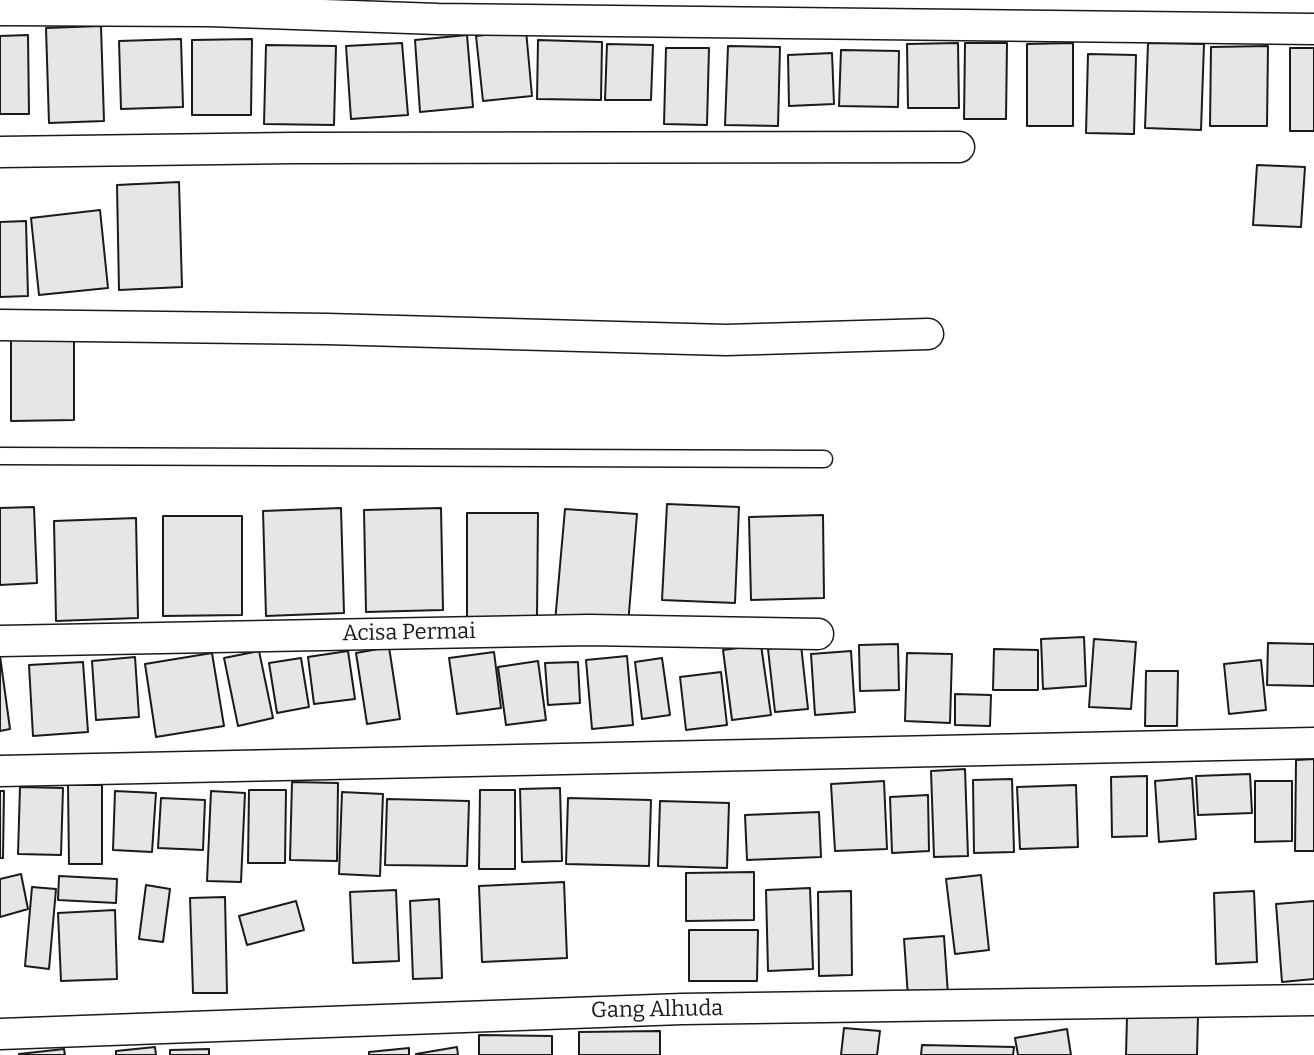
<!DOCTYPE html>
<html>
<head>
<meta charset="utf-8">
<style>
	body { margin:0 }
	canvas { display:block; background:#fff }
</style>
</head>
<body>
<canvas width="1314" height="1055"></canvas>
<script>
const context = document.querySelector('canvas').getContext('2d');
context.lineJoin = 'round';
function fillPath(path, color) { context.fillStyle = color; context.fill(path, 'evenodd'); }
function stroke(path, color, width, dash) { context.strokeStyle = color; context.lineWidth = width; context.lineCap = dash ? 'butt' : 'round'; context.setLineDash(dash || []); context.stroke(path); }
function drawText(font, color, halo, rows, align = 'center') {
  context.font = font + ' Bitter,serif'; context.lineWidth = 6; context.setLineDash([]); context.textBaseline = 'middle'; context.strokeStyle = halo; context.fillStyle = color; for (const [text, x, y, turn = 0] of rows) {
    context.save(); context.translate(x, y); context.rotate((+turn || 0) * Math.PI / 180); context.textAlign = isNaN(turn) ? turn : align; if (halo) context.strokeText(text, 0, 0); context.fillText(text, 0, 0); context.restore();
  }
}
const building = new Path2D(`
	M 101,26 L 104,121 L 49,123 L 46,28 Z
	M 526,30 L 532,96 L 483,101 L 476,36 Z
	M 28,35 L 29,114 L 0,114 L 0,36 Z
	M 467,35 L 473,107 L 420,112 L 415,40 Z
	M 181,39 L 183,107 L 121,109 L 119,41 Z
	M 252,39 L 251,115 L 192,115 L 192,40 Z
	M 538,40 L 602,42 L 601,100 L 537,99 Z
	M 402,43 L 408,115 L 351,119 L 346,46 Z
	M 958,43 L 959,108 L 908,108 L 907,44 Z
	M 965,43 L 1007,43 L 1006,119 L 964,119 Z
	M 1073,43 L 1073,126 L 1027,126 L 1027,44 Z
	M 1148,43 L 1204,44 L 1201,130 L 1145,128 Z
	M 607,44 L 653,45 L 651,100 L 605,100 Z
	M 266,45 L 336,46 L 334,125 L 264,124 Z
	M 728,46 L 780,47 L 778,126 L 725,125 Z
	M 1268,46 L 1267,126 L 1210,126 L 1211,47 Z
	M 666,48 L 709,48 L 707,125 L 664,124 Z
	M 1290,48 L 1314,48 L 1314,131 L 1290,131 Z
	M 841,50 L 899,51 L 898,107 L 839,106 Z
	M 832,53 L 834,104 L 789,106 L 788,55 Z
	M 1088,54 L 1136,55 L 1134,134 L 1086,133 Z
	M 1257,165 L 1305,167 L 1301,227 L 1253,225 Z
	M 179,182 L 182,287 L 119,290 L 117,185 Z
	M 100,210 L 108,288 L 39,295 L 31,218 Z
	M 26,221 L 28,296 L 0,297 L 0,222 Z
	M 74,339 L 74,420 L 11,421 L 11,340 Z
	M 667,504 L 739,507 L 735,603 L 662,600 Z
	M 34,507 L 37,583 L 0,585 L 0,508 Z
	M 341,508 L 344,613 L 266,616 L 263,511 Z
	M 441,508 L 443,610 L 366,612 L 364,510 Z
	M 565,509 L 637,514 L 628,625 L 555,622 Z
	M 467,513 L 538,513 L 537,617 L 467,617 Z
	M 823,515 L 824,598 L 751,600 L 749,517 Z
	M 163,516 L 242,516 L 242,615 L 163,616 Z
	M 136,518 L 138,618 L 56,621 L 54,521 Z
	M 1084,637 L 1086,686 L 1043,689 L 1041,639 Z
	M 1094,639 L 1136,642 L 1131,709 L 1089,707 Z
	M 1268,643 L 1314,644 L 1314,686 L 1267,685 Z
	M 898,644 L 899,690 L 860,691 L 859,645 Z
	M 761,645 L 771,715 L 732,720 L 723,650 Z
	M 801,645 L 808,709 L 775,712 L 768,649 Z
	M 389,647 L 400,719 L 367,724 L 356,653 Z
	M 994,649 L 1038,650 L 1038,690 L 993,690 Z
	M 259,651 L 273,718 L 238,726 L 224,658 Z
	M 348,651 L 355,699 L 314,704 L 308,657 Z
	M 851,651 L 855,712 L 815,715 L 811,654 Z
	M 494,652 L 501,708 L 457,714 L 449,658 Z
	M 212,653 L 224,726 L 156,737 L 145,664 Z
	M 907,653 L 952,654 L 950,723 L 905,721 Z
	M 0,656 L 10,729 L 0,731 Z
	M 627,656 L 633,725 L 592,729 L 586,660 Z
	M 135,657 L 139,717 L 96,720 L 92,661 Z
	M 301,658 L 309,707 L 277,713 L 269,663 Z
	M 662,658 L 670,715 L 642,719 L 635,662 Z
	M 1261,660 L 1266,710 L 1229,714 L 1224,664 Z
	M 538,661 L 546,720 L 506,725 L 498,667 Z
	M 83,662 L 88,732 L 33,736 L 29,665 Z
	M 578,662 L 580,703 L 548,705 L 545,663 Z
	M 1146,671 L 1178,671 L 1177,726 L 1145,726 Z
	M 721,672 L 727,725 L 686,730 L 680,677 Z
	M 955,694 L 991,695 L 990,726 L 955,725 Z
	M 1314,759 L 1314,851 L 1295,851 L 1296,760 Z
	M 965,769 L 968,856 L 934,857 L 931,771 Z
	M 1250,774 L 1252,813 L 1198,815 L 1196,776 Z
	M 1147,776 L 1147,836 L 1112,837 L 1111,777 Z
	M 1192,778 L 1196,839 L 1159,842 L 1155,781 Z
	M 1012,779 L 1014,852 L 974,853 L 973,780 Z
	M 884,781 L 887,849 L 835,851 L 831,784 Z
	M 1255,781 L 1292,781 L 1292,841 L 1255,842 Z
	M 292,782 L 338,783 L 337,861 L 290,860 Z
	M 68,785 L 102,785 L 102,864 L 69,864 Z
	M 1076,785 L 1078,847 L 1020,849 L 1017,787 Z
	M 20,787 L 63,788 L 61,855 L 18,854 Z
	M 560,788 L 562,861 L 522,862 L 520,789 Z
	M 249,790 L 286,790 L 285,863 L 248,863 Z
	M 480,790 L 515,790 L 515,869 L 479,869 Z
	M 0,791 L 4,791 L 3,858 L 0,858 Z
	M 115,791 L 156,793 L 152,852 L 113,850 Z
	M 211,791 L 245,793 L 241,882 L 207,881 Z
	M 342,792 L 383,794 L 380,876 L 339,874 Z
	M 928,795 L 929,851 L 892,853 L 890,797 Z
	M 161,798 L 205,800 L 203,850 L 158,848 Z
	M 568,798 L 651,800 L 649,866 L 566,864 Z
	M 387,799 L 469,801 L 467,866 L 385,865 Z
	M 660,801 L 729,803 L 727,868 L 658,866 Z
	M 819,812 L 821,857 L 747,860 L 745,815 Z
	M 754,872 L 754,920 L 686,921 L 686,873 Z
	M 21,874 L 28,909 L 0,917 L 0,879 Z
	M 981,875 L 989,950 L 955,954 L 946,879 Z
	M 59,876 L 117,879 L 116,903 L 58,900 Z
	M 564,882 L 567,958 L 482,962 L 479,886 Z
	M 146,885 L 170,889 L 163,942 L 139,939 Z
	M 32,887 L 56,889 L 49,969 L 25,966 Z
	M 810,888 L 813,969 L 768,971 L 766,890 Z
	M 396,890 L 399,961 L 353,963 L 350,892 Z
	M 851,891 L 852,975 L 819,976 L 818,892 Z
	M 1254,891 L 1257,962 L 1216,964 L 1214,893 Z
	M 225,897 L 227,993 L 193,993 L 190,898 Z
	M 439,899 L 442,978 L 413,979 L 410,901 Z
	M 296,901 L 304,930 L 247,945 L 239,916 Z
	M 1314,901 L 1314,979 L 1282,982 L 1276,904 Z
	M 115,910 L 117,979 L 61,981 L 58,913 Z
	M 689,930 L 758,930 L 757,981 L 689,981 Z
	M 944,936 L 948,995 L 908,997 L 904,939 Z
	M 1127,1016 L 1198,1016 L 1197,1055 L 1126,1055 Z
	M 844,1028 L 880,1031 L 877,1055 L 841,1055 Z
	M 1067,1029 L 1071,1055 L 1018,1055 L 1015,1038 Z
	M 660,1031 L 660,1055 L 579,1055 L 579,1032 Z
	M 479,1035 L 552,1036 L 552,1055 L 479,1055 Z
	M 922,1045 L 1014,1047 L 1013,1055 L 921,1055 Z
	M 155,1047 L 156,1055 L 116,1055 L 116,1051 Z
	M 457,1047 L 458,1055 L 416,1055 L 416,1054 Z
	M 409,1048 L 409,1055 L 369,1055 L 369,1052 Z
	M 64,1049 L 65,1055 L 19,1055 L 19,1054 Z
	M 209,1049 L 209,1055 L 170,1055 L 170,1050 Z`);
fillPath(building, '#e6e6e6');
stroke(building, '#1a1a1a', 2);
const lane = new Path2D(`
	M 0,456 L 824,459`);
const street = new Path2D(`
	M 0,10 L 209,11 L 438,19 L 1314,29
	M 0,152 L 292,148 L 959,147
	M 0,325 L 327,329 L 726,340 L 928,334
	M 0,641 L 589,630 L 818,634
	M 0,771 L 1314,743
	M 0,1034 L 682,1009 L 1314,1000`);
stroke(lane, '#1a1a1a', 19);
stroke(street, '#1a1a1a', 33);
stroke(lane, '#fff', 16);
stroke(street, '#fff', 30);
drawText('22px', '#1a1a1a', '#fff', [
	["Acisa Permai",409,633,-1],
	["Gang Alhuda",657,1010,-1]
]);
</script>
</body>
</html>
